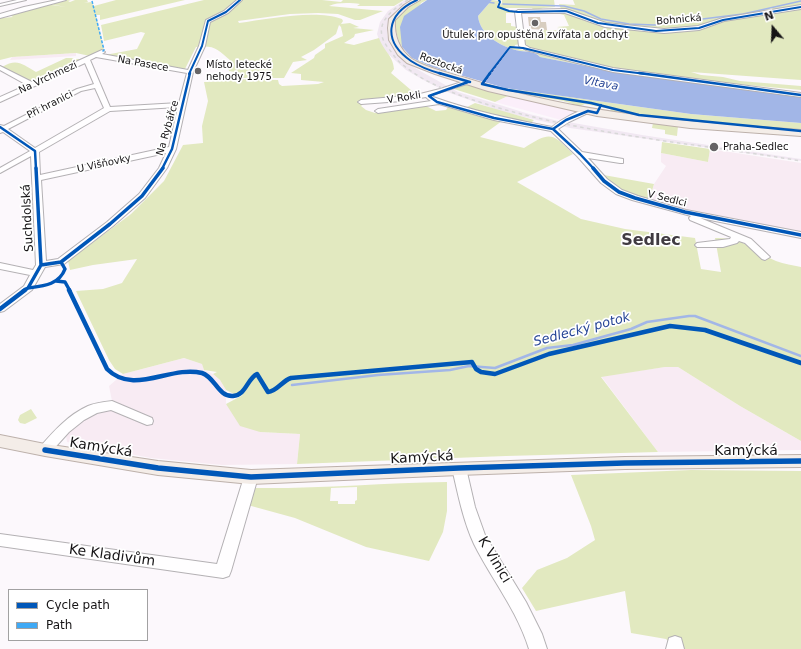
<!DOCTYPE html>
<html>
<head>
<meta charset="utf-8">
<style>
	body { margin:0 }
	#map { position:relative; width:801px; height:649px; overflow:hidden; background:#fcf8fc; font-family:"DejaVu Sans",sans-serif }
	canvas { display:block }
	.legend { position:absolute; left:8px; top:589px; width:140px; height:52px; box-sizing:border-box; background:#fff; border:1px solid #a2a1a2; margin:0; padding:5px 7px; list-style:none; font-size:12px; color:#161416 }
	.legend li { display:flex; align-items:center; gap:8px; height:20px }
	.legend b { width:20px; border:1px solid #a2a1a2 }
	.north { position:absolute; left:753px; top:8px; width:40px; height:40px; -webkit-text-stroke:3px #fff; paint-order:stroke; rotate:341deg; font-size:11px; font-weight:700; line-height:16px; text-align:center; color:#161416 }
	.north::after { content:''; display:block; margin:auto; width:14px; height:18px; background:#161416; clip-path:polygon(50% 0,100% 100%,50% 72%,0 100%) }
</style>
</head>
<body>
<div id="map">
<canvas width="801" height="649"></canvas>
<ul class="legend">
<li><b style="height:5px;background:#0057b8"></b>Cycle path</li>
<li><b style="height:5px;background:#3fa9f5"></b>Path</li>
</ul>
<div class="north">N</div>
</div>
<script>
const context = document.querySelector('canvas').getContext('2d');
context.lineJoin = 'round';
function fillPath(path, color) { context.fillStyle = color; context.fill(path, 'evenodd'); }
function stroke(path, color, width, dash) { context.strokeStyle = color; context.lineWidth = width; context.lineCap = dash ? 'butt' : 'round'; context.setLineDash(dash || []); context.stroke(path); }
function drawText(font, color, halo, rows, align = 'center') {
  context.font = font + ' "DejaVu Sans",sans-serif'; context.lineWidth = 3.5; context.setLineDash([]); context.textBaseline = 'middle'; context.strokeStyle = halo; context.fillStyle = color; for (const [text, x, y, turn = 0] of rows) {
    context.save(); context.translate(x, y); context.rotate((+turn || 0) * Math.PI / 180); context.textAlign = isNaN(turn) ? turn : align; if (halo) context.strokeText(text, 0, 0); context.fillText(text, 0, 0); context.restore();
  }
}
fillPath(new Path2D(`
	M 510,95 L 579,111 L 580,113 L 561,120 L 495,102 Z`), '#fbeffa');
fillPath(new Path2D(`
	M 76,53 L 76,56 L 10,60 L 12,57 Z
	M 710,149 L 801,163 L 801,232 L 673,208 L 649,201 L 654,184 L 666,166 L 661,162 L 661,153 L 708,162 Z
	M 184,358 L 202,364 L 204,370 L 213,374 L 220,380 L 226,390 L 226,404 L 260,432 L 300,434 L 297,464 L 222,465 L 151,458 L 67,442 L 66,436 L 79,419 L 112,401 L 109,386 L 123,374 Z
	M 665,367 L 678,367 L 740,406 L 801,441 L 801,450 L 658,452 L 601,376 Z`), '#f8ebf3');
fillPath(new Path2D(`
	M 405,0 L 414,0 L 397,12 L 388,23 L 387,34 L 390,44 L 397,53 L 415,68 L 458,92 L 529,114 L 567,123 L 568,122 L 642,135 L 801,159 L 801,161 L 570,128 L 500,111 L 450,93 L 427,82 L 406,70 L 388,54 L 381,45 L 377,34 L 380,22 L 388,11 Z`), '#f1e8f2');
fillPath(new Path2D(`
	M 67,0 L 71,0 L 68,1 L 70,2 L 75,0 L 87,0 L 88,2 L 84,3 L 91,2 L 94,6 L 116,0 L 185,0 L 100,20 L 100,15 L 96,15 L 104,50 L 90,56 L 76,53 L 12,57 L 0,60 L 0,24 L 26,17 L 0,24 L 0,18 L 13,17 L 9,15 L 0,17 L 23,9 L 45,4 L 66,7 L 49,4 Z
	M 204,0 L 322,0 L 341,2 L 343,0 L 404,0 L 394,6 L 357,6 L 360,4 C 351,3 338,2 329,6 L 383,11 L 360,20 L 355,20 L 338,14 L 318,13 L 290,14 L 238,21 L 239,23 C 267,19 316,9 342,19 L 343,21 L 341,24 L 350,23 L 359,27 L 353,28 L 374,30 L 355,34 L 354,37 L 344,43 L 354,45 L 379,38 C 384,52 393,55 394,69 L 391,73 L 418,96 L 363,104 L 361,106 L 366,110 L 375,113 L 424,105 L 436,111 L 446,110 L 448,107 L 502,121 L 480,137 L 524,148 C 551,131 552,133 573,154 L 517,182 L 581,219 L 625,229 L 695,238 L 701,269 L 721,272 L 715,238 C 744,237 751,250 776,261 C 784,264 793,265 801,267 L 801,441 L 740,406 L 678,367 L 665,367 L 601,377 L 658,452 L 506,456 L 297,464 L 300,434 L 260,432 L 240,426 L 226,404 L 243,395 L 238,396 L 226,390 L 220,380 L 213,374 L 217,372 L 204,370 L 202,364 L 184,358 L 123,374 L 115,369 L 109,360 L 76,291 L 103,289 L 122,283 L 137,259 L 93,265 L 70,270 L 68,261 L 131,214 L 164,181 L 183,145 L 203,143 L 202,126 L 208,101 L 204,82 L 221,81 L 221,79 L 278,80 L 279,84 L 282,86 L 318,84 L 324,82 L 301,80 L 301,74 L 291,73 L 314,58 L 315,55 L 325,48 L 325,44 L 343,36 L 341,27 L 339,25 L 336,34 L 314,50 L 301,57 L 307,60 L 293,62 L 284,78 L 233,78 L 241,73 L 229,71 L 228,67 L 231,61 C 217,49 215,45 196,47 L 185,69 L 105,55 L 137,49 L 145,33 L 141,32 L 104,41 L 101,25 Z
	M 421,0 L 427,0 L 421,3 L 402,47 L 412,58 L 432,67 L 474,80 L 474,81 C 438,71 396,66 395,20 L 411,5 Z
	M 492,0 L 499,1 L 497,6 L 501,9 L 499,6 L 502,3 L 502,0 L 554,0 L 555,7 L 543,8 L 534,11 L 532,8 L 504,8 L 516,13 L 506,13 L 506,23 L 511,23 L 511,26 L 518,27 L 520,44 L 515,45 L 514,48 L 566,60 L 525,47 L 524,38 L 526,38 L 523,37 L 523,33 L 541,32 L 541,30 L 557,30 L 561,32 L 561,30 L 557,29 L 562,28 L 557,27 L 569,26 L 564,15 L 556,13 L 566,10 L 561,9 L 559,4 L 575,5 L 573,0 L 801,0 L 801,80 L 691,72 L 701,75 L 723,77 L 740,81 L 801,86 L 801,90 L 704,81 L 612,70 L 704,84 L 627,74 L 540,57 C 535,51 527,52 520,51 C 502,47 480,36 478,16 Z
	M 66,58 L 75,58 L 72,59 L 83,59 L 32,82 L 2,67 C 17,58 22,64 36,72 Z
	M 466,84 L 469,84 L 510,95 L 495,102 L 454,89 Z
	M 505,88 L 691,114 L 801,123 L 801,132 L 686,123 L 619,113 L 610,111 L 611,109 L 585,104 L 580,106 L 563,101 L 508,91 Z
	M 475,103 L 534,120 L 531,123 L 463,109 Z
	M 653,123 L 678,126 L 677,136 L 665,134 L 665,130 L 652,128 Z
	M 662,142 L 710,149 L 708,162 L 661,153 Z
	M 598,174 L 654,184 L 649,201 L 622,191 Z
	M 31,409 L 37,418 L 25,424 L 20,423 L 18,420 L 20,415 Z
	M 691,470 L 801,471 L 801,649 L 676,649 L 666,639 L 631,633 L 625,591 L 536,611 L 522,588 L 537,570 L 567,558 L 595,540 L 591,526 L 571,475 Z
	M 447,482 L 447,511 L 443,532 L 429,561 L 366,547 L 295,518 L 244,504 L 250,488 C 316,489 381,483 447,482 ZM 357,487 L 357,500 L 355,501 L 355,504 L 338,504 L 338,501 L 330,501 L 331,488 Z`), '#e2e9c0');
fillPath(new Path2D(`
	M 427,0 L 492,0 L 478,16 C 480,36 502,47 520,51 C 527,52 535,51 540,57 L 627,74 L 801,96 L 801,123 L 691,114 L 505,88 L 432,67 L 412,58 L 402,47 L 400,27 L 404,16 Z`), '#a2b6e7');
stroke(new Path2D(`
	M 486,2 L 494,3
	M 503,4 L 564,6 L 584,11 L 601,19 L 629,24 L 654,25 L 743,14 L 801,1`), '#a2b6e7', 1.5);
stroke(new Path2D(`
	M 292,385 L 378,375 L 450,370 L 469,366 L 495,368 L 547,348 L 573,345 L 631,329 L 647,322 L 689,316 L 695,316 L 801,356`), '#a2b6e7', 2.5);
stroke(new Path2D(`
	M 484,83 L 510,47`), '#264596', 1, [2.5, 2]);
fillPath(new Path2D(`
	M 528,17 L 540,17 L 541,22 L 546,22 L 547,30 L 531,29 L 531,26 L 529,26 Z`), '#d8cdc0');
const minor = new Path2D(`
	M 17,0 L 26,0 L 0,6 L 0,4 Z
	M 57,0 L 66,0 L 0,18 L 0,14 L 24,7 Z
	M 237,0 L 242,0 L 228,13 L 210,22 L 205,46 L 193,72 L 176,149 L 167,168 L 145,198 L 113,226 L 64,264 L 45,267 L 32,290 L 4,311 L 0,312 L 0,304 L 24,286 L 30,275 L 0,269 L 0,263 L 33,270 L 36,265 L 31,156 L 0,173 L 0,168 L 30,151 L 3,132 L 0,133 L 0,125 L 4,126 L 77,89 L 94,84 L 85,63 L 0,102 L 0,97 L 27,85 L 0,70 L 0,66 L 32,82 L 102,50 L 105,52 L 102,54 L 188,70 L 199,46 L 206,20 L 224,11 ZM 96,57 L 187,73 L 179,103 L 110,107 L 90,60 ZM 95,88 L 104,108 L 35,148 L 8,129 L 81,91 ZM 178,107 L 169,147 L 40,175 L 39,152 L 110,111 ZM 166,153 L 159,168 L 139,194 L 107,222 L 58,259 L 46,261 L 41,180 Z
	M 801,5 L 801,9 L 724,21 L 699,30 L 664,33 L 605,27 L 565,13 L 521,13 L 525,45 L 530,48 L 613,68 L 801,93 L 801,97 L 613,72 L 526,50 L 519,46 L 515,12 L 518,10 L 566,9 L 606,23 L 664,29 L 698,26 L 723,18 Z
	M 468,80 L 470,81 L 470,83 L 432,95 L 433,97 C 472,111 511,119 552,127 C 561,120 580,108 590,110 L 590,112 L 569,122 L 558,129 L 582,152 L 623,159 L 623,163 L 620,163 L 588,158 L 607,179 L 622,190 L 638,196 L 686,210 L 801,232 L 801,238 L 700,218 L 751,239 L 770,257 L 765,260 L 762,259 L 745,243 L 739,241 L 737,243 L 723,247 L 697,247 L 695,245 L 697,243 L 730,239 L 731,237 L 690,220 L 689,218 L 691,216 L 632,200 L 616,194 L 601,183 L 577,156 L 551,131 L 494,120 L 439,104 L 378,113 L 375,111 L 378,109 L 431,101 L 428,99 L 426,97 L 402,101 L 361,104 L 358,102 L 361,100 L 416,95 L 440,89 Z
	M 112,401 L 152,418 L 153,421 L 152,424 L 147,425 L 111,410 L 97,413 L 84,420 L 69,432 L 50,453 L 45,455 L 40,453 L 38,450 L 40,447 C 54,431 68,415 88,406 C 95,403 104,402 112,401 Z
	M 459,463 L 464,464 L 466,468 L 475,507 L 485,535 L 526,602 L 542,634 L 547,649 L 529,649 C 517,610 492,580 474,544 C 463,520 458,494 452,468 L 454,464 Z
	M 251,472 L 256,473 L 258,477 L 231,571 L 229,576 L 223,578 L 0,546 L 0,534 L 217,564 L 244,477 L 246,473 Z
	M 675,636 L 681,638 L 684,649 L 666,649 L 669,638 Z`);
const major = new Path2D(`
	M 412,0 L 420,0 L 408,7 L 395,20 C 394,35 399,50 412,59 C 426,68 453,74 469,79 C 577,114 689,122 801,130 L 801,136 L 690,128 L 597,116 L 488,91 L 435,74 L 407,63 L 398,55 L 389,40 L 388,28 L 389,19 L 404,5 Z
	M 0,435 L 45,444 L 158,461 L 251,470 L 625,457 L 801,455 L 801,467 L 625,469 L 459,475 L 251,484 L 158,475 L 45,456 L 0,447 Z`);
stroke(minor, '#b4b1b4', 2);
stroke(major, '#bdb1ab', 2);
fillPath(minor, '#fffeff');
fillPath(major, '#f4ede8');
stroke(new Path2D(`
	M 408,0 C 388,12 371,27 389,49 C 393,54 397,61 403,65 C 430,87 466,98 499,108 C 597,136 701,144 801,161`), '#d8d8d8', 1.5, [3.5, 3.5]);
stroke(new Path2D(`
	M 92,1 L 104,50 L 102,52`), '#3fa9f5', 1.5, [3, 1.5]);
stroke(new Path2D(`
	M 417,0 C 386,14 382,41 411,61 C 420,67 431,71 442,74
	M 499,0 L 500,2 L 498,7 L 509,11 L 518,12 L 566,11 L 598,23 L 656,31 L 699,28 L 723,20 L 801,7
	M 189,74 L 202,46 L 208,21 L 226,12 L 240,0
	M 489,74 L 510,47 L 523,48 L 613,70 L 646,74`), '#0057b8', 2);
stroke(new Path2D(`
	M 439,73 L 470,82
	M 490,73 L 482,84 L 508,90 L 591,103 L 639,115 L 801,131
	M 639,73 L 801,95
	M 468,82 L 429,96 L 437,102 L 494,118 L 553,129 L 580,154 L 594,169
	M 0,127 L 35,151 L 36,169
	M 553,129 L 566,120 L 588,111 L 597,113 L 601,105
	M 162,169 L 172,149 L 190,73`), '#0057b8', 2.5);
stroke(new Path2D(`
	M 593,168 L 604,181 L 619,192 L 635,198 L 685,212 L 801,235
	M 41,265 L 61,262 L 110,224 L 142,196 L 163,168
	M 56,281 L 65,282 L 70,291
	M 28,288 C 43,286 59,285 65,269 L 61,262
	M 23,291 L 28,288 L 41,265 L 36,168`), '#0057b8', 3.5);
stroke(new Path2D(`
	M 69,290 L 107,369 C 134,396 170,365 202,373 C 215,377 218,397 233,396 C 246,395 247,379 257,374 L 268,392 C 277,391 282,381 291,378 L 472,362 L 476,369 L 481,372 L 495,374 L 549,354 L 670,326 L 705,330 L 801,363
	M 0,309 L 25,290`), '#0057b8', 4.5);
stroke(new Path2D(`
	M 45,450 L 158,468 L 251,477 L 459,468 L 625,463 L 801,461`), '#0057b8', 5.5);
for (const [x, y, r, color] of [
	[535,23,4,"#666466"],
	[198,71,4,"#666466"],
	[714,147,5,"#666466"]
]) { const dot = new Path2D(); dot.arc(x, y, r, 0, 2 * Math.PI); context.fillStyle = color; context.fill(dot); stroke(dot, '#fff', 1.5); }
drawText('10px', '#161416', '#fff', [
	["Bohnická",679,20,-5],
	["Na Pasece",143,64,10],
	["Roztocká",441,64,20],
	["Na Vrchmezí",48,78,-25],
	["V Rokli",404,98,-9],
	["Při hranici",50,105,-27],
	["Na Rybářce",168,128,-74],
	["U Višňovky",104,164,-12],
	["V Sedlci",667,199,14]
]);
drawText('10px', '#161416', '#fff', [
	["Útulek pro opuštěná zvířata a odchyt",535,35,"center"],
	["Místo letecké",206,65],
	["nehody 1975",206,77],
	["Praha-Sedlec",723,147]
], 'left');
drawText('italic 11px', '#264596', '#fff', [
	["Vltava",601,84,11]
]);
drawText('12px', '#161416', '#fff', [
	["Suchdolská",28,218,-93]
]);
drawText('italic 13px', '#264596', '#fff', [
	["Sedlecký potok",582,330,-15]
]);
drawText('14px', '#161416', '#fff', [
	["Kamýcká",101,448,9],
	["Kamýcká",746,451],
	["Kamýcká",422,458,-3],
	["Ke Kladivům",112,556,8],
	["K Vinici",494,560,59]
]);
drawText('bold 16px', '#403b41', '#fff', [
	["Sedlec",651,241]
]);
</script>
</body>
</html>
